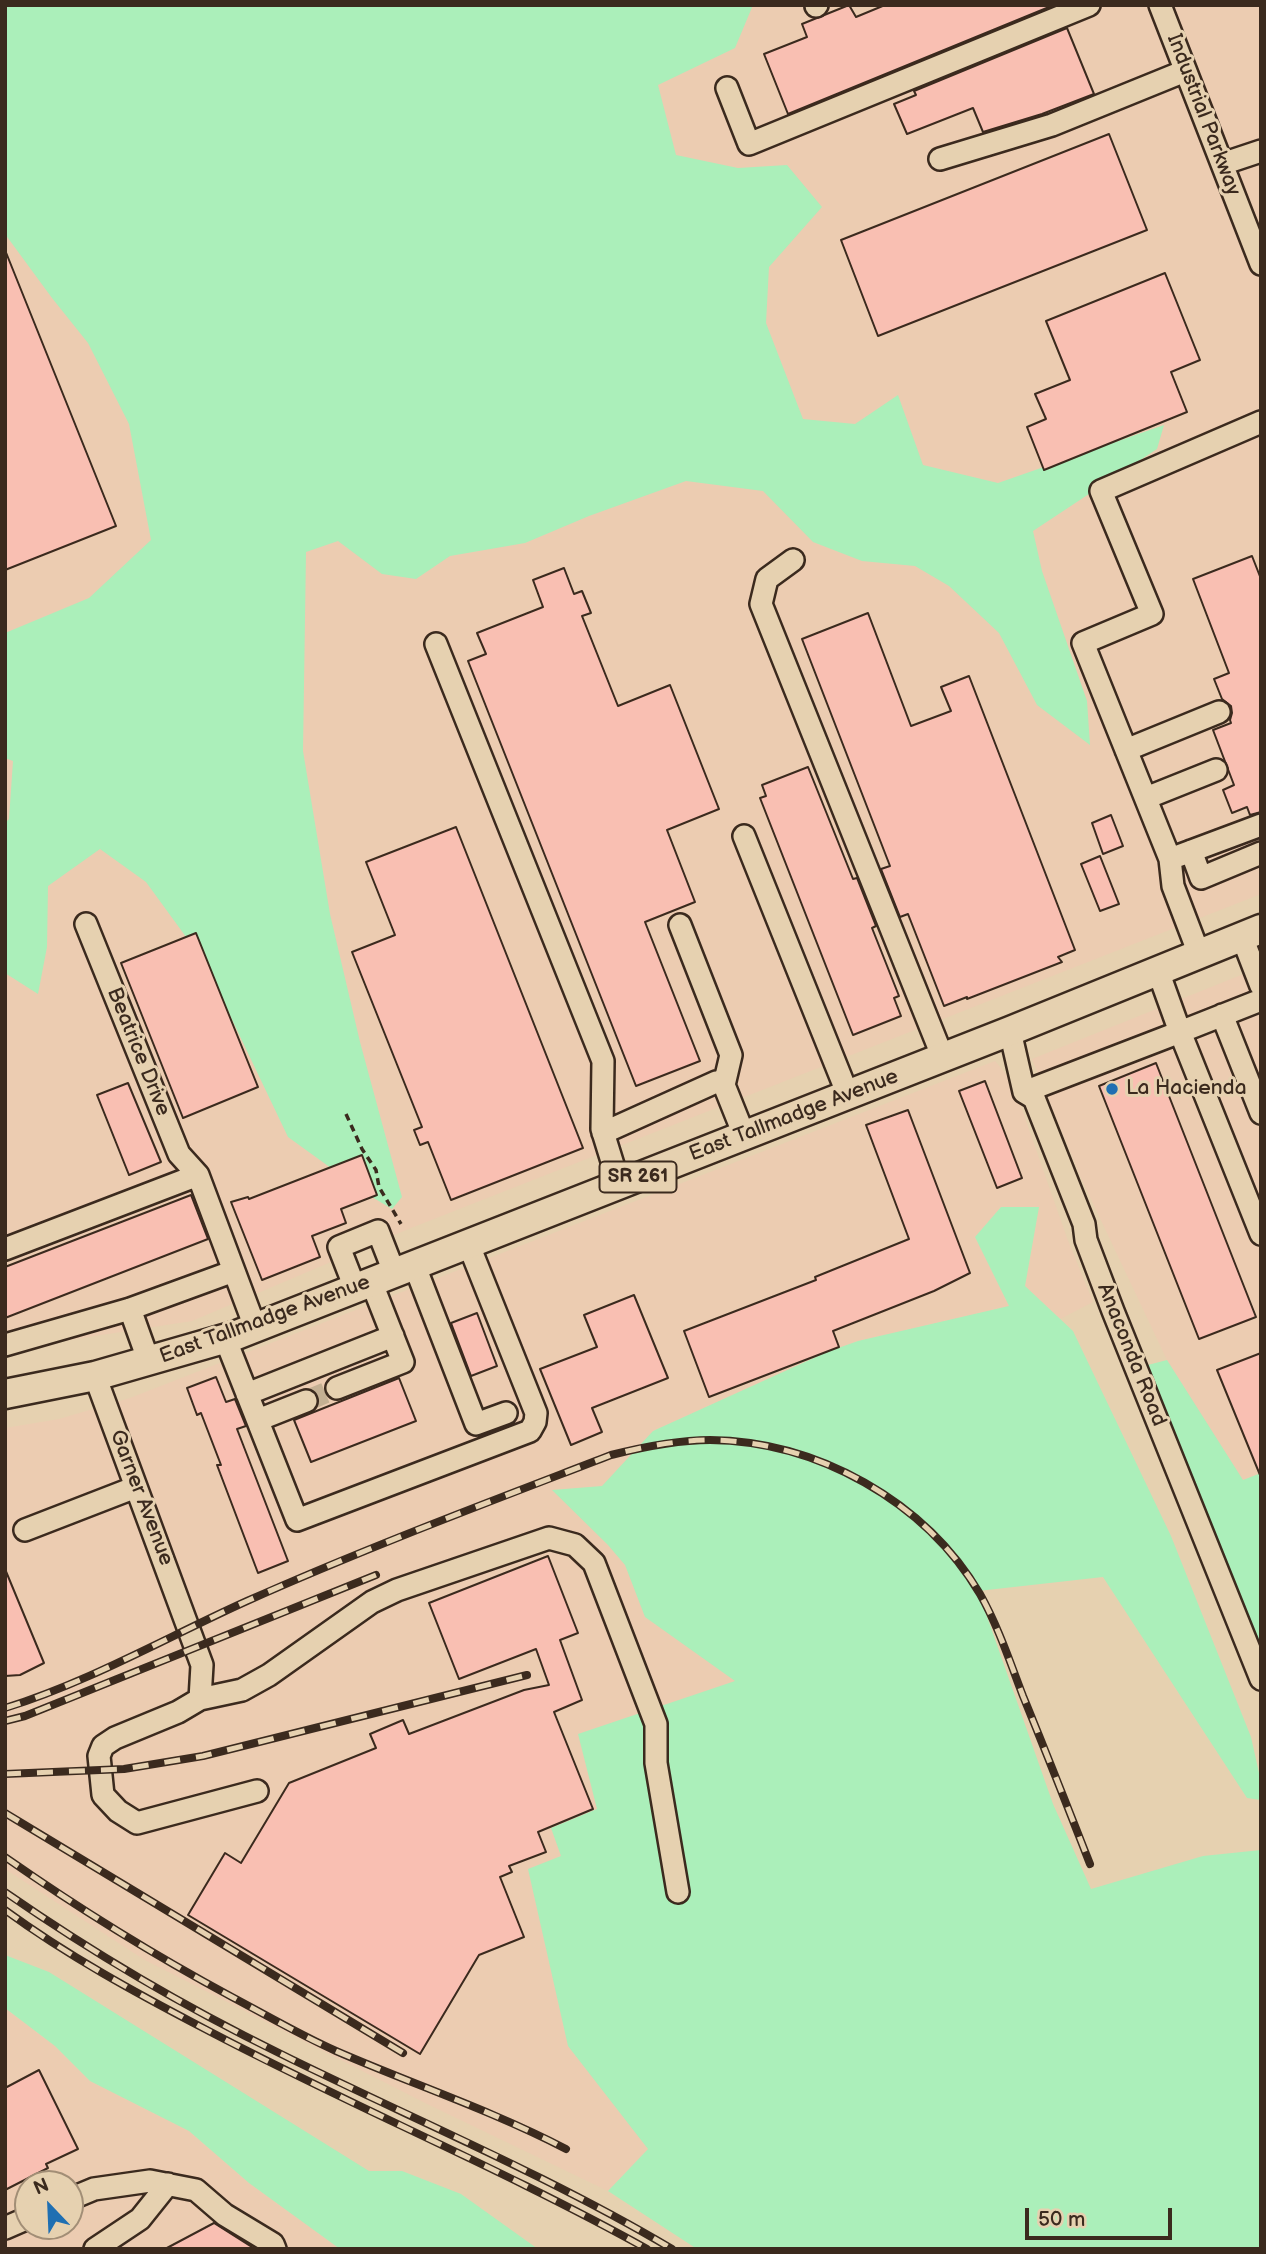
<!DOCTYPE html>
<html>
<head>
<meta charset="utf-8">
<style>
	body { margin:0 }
	#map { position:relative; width:1266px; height:2254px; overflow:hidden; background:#e6d1b0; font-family:"Balsamiq Sans",sans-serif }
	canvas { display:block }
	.frame { position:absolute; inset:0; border:7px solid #3b2a1e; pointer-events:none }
	.north { position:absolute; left:14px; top:2170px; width:70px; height:70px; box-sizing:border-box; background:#e6d1b0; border:2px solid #a28e76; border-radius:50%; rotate:337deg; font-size:19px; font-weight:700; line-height:28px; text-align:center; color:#3b2a1e }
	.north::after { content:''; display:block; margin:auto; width:24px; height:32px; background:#1f6fb2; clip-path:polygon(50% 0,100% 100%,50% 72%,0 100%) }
	.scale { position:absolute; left:1025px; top:2208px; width:147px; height:32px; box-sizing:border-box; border:4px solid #3b2a1e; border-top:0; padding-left:9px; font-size:21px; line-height:24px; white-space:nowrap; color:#3b2a1e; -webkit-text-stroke:5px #e6d1b0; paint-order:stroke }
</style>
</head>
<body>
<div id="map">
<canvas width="1266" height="2254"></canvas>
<div class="frame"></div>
<div class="north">N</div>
<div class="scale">50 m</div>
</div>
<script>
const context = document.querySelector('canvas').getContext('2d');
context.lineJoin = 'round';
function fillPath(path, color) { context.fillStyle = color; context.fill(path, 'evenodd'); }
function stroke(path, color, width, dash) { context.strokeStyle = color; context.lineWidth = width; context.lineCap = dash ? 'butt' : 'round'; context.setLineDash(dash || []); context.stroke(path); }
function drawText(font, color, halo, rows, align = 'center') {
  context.font = font + ' "Balsamiq Sans",sans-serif'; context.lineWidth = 6; context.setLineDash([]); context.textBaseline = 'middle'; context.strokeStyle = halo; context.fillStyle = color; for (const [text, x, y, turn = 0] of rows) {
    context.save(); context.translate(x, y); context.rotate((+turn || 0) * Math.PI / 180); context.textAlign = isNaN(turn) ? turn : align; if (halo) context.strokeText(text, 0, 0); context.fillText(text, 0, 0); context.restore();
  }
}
fillPath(new Path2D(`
	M 5,5 L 1261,5 L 1261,894 L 411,1228 L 192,1321 L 5,1350 Z
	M 1261,967 L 1261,1473 L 1219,1490 L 1167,1360 L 1081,1178 L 1032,1059 Z
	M 995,1061 L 1012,1081 L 1067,1238 L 1093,1302 L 1060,1319 L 1025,1286 L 1039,1208 L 1001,1207 L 976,1237 L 1009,1306 L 858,1341 L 827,1352 L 653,1431 L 783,1538 L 720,2077 L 608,2191 L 425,2103 L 143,1959 L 5,1869 L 5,1428 L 59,1419 L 130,1398 Z
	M 5,2008 L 55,2046 L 90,2081 L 189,2131 L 249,2183 L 340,2249 L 5,2249 ZM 28,2184 L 70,2184 L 70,2226 L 28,2226 Z`), '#ecccb1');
fillPath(new Path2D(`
	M 5,5 L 753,5 L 735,48 L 658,85 L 676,155 L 738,168 L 787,165 L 822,207 L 769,267 L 766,323 L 803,419 L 855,424 L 898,395 L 923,465 L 998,483 L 1164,425 L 1157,449 L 1033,531 L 1042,571 L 1087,701 L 1090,745 L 1037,705 L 999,633 L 949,586 L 915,566 L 862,561 L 813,542 L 763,491 L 686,481 L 589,516 L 525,543 L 450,556 L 416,579 L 382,574 L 338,541 L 306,552 L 303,751 L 330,914 L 360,1042 L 402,1197 L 392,1209 L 367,1194 L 288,1137 L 205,963 L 146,882 L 100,849 L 48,886 L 47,947 L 38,994 L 5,973 L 5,823 L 9,819 L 13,761 L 5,758 L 5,633 L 89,598 L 151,540 L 129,424 L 88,343 L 52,298 L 5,234 Z
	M 1001,1207 L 1039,1207 L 1025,1286 L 1073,1331 L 1171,1536 L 1251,1737 L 1261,1782 L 1261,1800 L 1247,1798 L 1103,1577 L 978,1591 L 1053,1804 L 1091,1889 L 1203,1856 L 1261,1850 L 1261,2249 L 697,2249 L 608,2191 L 648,2149 L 568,2046 L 528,1869 L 561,1856 L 551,1828 L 597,1809 L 578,1734 L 735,1681 L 645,1617 L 625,1565 L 608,1545 L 552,1490 L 602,1486 L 653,1431 L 827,1352 L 858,1341 L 1009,1306 L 975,1237 Z
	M 1167,1360 L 1243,1480 L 1261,1473 L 1261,1656 L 1144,1366 Z
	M 5,1955 L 49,1972 L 369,2171 L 402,2171 L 461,2194 L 538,2249 L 340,2249 L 249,2183 L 189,2131 L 90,2081 L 55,2046 L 5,2008 Z`), '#abefba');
const building = new Path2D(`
	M 849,5 L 856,17 L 885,5 L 1054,5 L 788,114 L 764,54 L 807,37 L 802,24 Z
	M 1067,28 L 1094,94 L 1042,114 L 983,132 L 973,108 L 907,134 L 894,104 L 916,95 L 914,91 Z
	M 1109,134 L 1147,230 L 878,336 L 841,240 Z
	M 5,250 L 116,526 L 5,570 Z
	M 1165,273 L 1200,360 L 1171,372 L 1187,412 L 1044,470 L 1027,427 L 1046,419 L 1035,394 L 1070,380 L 1046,321 Z
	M 1252,556 L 1261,579 L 1261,812 L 1250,815 L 1247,807 L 1232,813 L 1223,790 L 1234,785 L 1213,730 L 1231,723 L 1230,720 L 1232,713 L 1231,706 L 1222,699 L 1214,679 L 1229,673 L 1193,579 Z
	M 564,568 L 574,594 L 582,591 L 591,613 L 582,616 L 618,706 L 670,685 L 719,809 L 667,830 L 695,902 L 645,922 L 700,1061 L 636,1086 L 468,661 L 486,654 L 477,633 L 543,607 L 533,580 Z
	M 868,613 L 911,726 L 951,711 L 941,687 L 969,676 L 1075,950 L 1058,957 L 1062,962 L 967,999 L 967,997 L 944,1006 L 908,914 L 900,917 L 881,869 L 890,866 L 802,639 Z
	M 808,767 L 853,879 L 857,878 L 876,926 L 872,928 L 899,996 L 894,998 L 901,1016 L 853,1035 L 760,798 L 766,796 L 762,785 Z
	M 1111,815 L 1123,846 L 1103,854 L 1092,823 Z
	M 456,827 L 583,1148 L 451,1200 L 428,1142 L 420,1145 L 414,1130 L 422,1127 L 352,952 L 395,935 L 366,862 Z
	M 1100,856 L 1119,904 L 1100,911 L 1081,864 Z
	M 196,933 L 258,1087 L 183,1118 L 121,963 Z
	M 1156,1063 L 1256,1317 L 1199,1339 L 1099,1086 Z
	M 985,1081 L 1022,1178 L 997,1188 L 959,1091 Z
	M 128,1083 L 161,1162 L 129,1175 L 97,1095 Z
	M 908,1110 L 970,1273 L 934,1291 L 833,1331 L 839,1347 L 709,1397 L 684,1331 L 816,1280 L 815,1277 L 909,1239 L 866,1125 Z
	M 362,1155 L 377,1195 L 341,1209 L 346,1223 L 312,1236 L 320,1257 L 262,1280 L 231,1202 L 248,1197 L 249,1199 Z
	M 191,1195 L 208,1239 L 5,1318 L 5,1267 Z
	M 634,1295 L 668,1378 L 592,1408 L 602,1432 L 571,1445 L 540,1369 L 597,1347 L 584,1315 Z
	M 477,1313 L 497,1366 L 471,1376 L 451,1323 Z
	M 1261,1353 L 1261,1475 L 1260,1475 L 1217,1370 Z
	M 216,1377 L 226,1402 L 235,1399 L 246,1426 L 237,1429 L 288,1561 L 258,1573 L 217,1465 L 221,1465 L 201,1413 L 197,1415 L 187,1388 Z
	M 399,1378 L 416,1421 L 311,1462 L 294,1420 Z
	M 548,1556 L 578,1633 L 560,1640 L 582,1700 L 554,1712 L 593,1809 L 538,1832 L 546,1852 L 509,1866 L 512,1872 L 500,1877 L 524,1937 L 479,1955 L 420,2054 L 188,1915 L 225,1853 L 241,1863 L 289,1783 L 376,1748 L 370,1734 L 403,1720 L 409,1734 L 524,1690 L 549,1685 L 536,1649 L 459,1679 L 429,1603 Z
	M 5,1569 L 44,1663 L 20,1675 L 5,1676 Z
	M 39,2070 L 78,2149 L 46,2164 L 48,2168 L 5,2190 L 5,2088 Z
	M 214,2223 L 255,2249 L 165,2249 Z`);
fillPath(building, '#f9bfb2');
stroke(building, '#3b2a1e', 2);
stroke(new Path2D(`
	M 306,1401 L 337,1388`), '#c4b093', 21, [21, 10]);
const minor = new Path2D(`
	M 1160,5 L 1261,264
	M 816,6 L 817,5
	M 727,88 L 749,144 L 1089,5
	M 940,159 L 1052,125 L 1185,71
	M 1222,164 L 1261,151
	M 793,560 L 767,579 L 761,604 L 943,1058
	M 436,644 L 603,1061 L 602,1129 L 619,1184
	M 1126,750 L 1219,712
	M 1146,798 L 1216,770
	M 744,836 L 848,1095
	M 1191,851 L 1201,878 L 1261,853
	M 1170,859 L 1261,825
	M 86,924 L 179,1154 L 198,1175 L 255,1327
	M 680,925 L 731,1055 L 724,1085
	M 1242,937 L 1261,986
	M 1199,954 L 1173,886 L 1170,859 L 1083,643 L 1152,614 L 1101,491 L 1261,422
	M 1158,971 L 1180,1032 L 1261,1000
	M 1222,1015 L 1261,1113
	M 1010,1031 L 1024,1092 L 1034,1098 L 1084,1224 L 1086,1240 L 1113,1311 L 1261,1679
	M 1024,1092 L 1180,1032 L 1261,1234
	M 603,1133 L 716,1082 L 724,1085 L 744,1135
	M 5,1249 L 198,1175
	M 414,1264 L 476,1424 L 506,1413
	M 355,1288 L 339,1247 L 378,1231 L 394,1272
	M 130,1309 L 149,1362
	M 225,1338 L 297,1520 L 530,1431 L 535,1422 L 536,1413 L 468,1243
	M 5,1345 L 130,1309 L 234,1271
	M 95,1376 L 202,1665 L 200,1699 L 178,1712 L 115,1738 L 103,1746 L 99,1756 L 103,1795 L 118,1811 L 137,1823 L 257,1791
	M 337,1388 L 403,1362 L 371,1281
	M 247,1394 L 393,1336
	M 258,1420 L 306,1401
	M 25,1530 L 136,1487
	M 200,1699 L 242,1690 L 269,1675 L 372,1602 L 397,1590 L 549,1538 L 575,1545 L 594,1563 L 656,1724 L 656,1763 L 678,1892
	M 70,2199 L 94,2189 L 150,2181 L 196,2190 L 225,2215 L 273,2244 L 275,2249
	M 5,2228 L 28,2218
	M 95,2249 L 140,2219 L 168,2184`);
const major = new Path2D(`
	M 5,1394 L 95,1376 L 234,1336 L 1010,1031 L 1261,929`);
stroke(minor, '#3b2a1e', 26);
stroke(major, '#3b2a1e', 33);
stroke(new Path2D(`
	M 346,1114 L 362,1149 L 376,1170 L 379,1187 L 401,1224`), '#3b2a1e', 3.5, [7, 5]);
stroke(minor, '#e6d1b0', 21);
stroke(major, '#e6d1b0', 28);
const rail = new Path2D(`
	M 5,1708 C 89,1682 167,1637 247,1601 C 366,1548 489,1502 611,1455 C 643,1447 677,1440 710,1440 C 817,1441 925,1501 980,1594 C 998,1626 1010,1662 1023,1696 C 1046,1752 1068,1808 1090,1864
	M 5,1721 L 25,1716 L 376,1575
	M 5,1774 L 124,1769 L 203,1756 L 527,1675
	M 5,1813 L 403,2053
	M 5,1857 C 78,1908 154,1955 232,1997 C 266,2015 300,2035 336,2051 C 412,2084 491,2110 566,2149
	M 5,1892 C 93,1953 183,2006 279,2053 C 410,2118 546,2174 672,2249
	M 5,1910 C 68,1956 136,1993 205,2029 C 351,2106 503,2169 647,2249`);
stroke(rail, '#3b2a1e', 8);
stroke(rail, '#e6d1b0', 5, [16]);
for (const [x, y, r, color] of [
	[1112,1089,7,"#1f6fb2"]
]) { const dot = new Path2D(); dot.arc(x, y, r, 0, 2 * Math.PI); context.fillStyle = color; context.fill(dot); stroke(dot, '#e6d1b0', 2.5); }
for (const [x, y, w] of [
	[638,1177,77]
]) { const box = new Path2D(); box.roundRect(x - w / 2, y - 15.5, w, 31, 5); context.fillStyle = '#e6d1b0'; context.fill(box); stroke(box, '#3b2a1e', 2); }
drawText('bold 19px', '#3b2a1e', null, [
	["SR 261",638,1177]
]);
drawText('21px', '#3b2a1e', '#e6d1b0', [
	["Industrial Parkway",1203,115,69],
	["Beatrice Drive",138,1052,68],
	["East Tallmadge Avenue",794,1116,-21],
	["East Tallmadge Avenue",265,1320,-20],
	["Anaconda Road",1131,1355,68],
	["Garner Avenue",141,1498,69]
]);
drawText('21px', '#3b2a1e', '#e6d1b0', [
	["La Hacienda",1126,1089]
], 'left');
</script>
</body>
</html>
